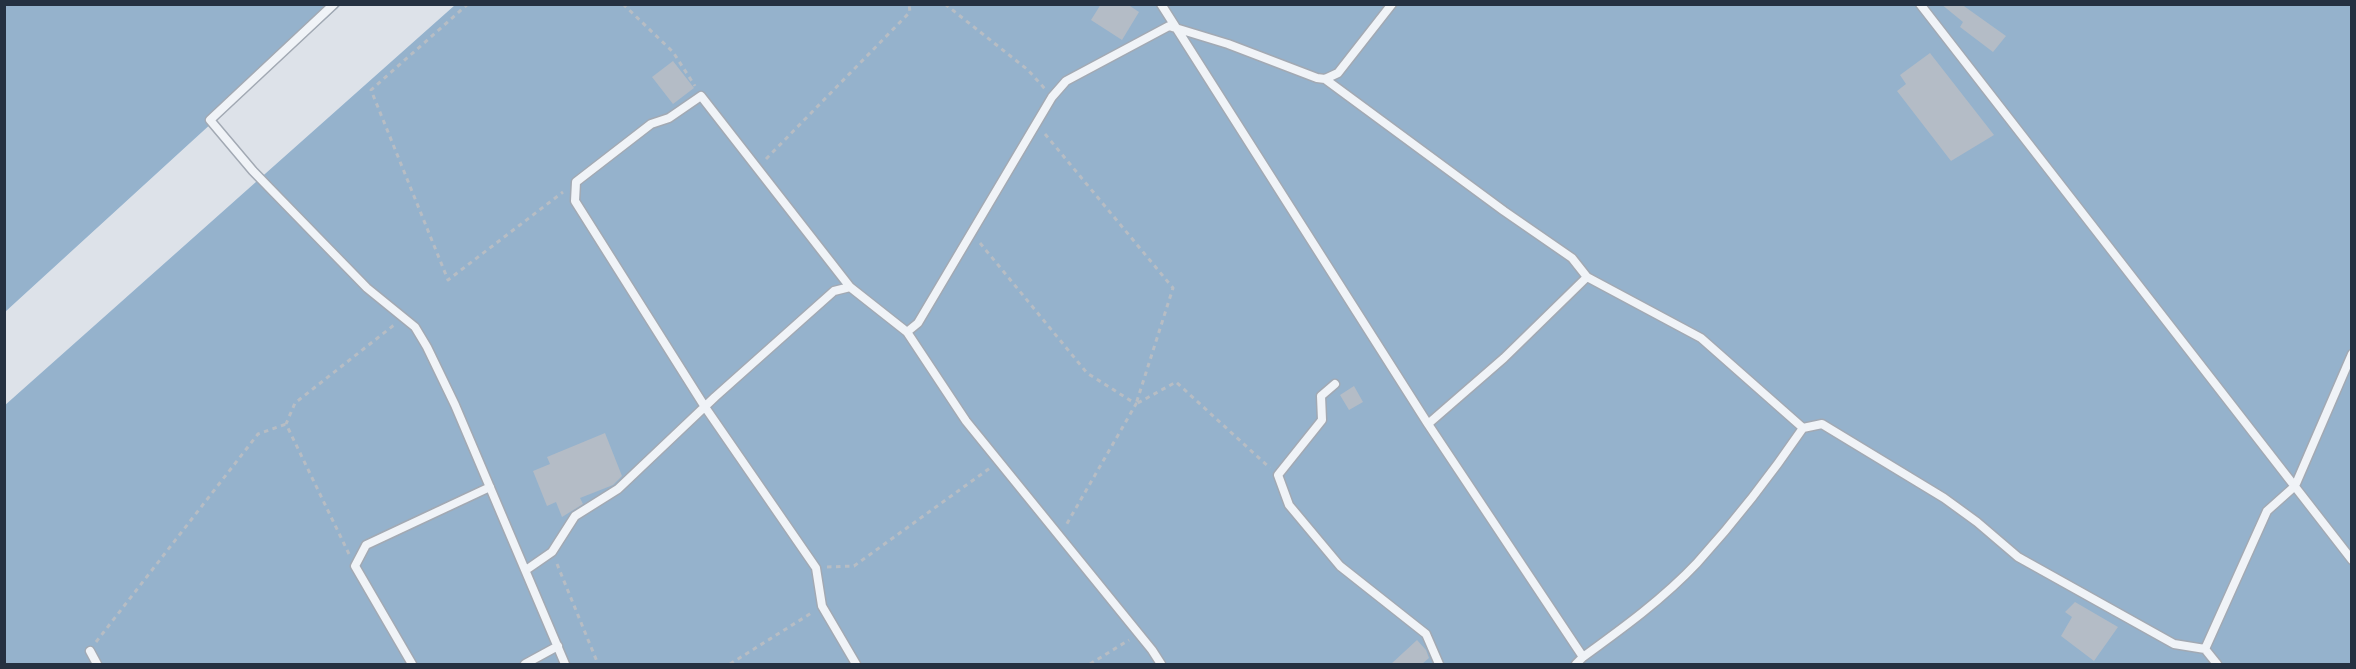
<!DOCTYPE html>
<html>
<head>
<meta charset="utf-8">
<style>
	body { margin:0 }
	#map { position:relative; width:2356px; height:669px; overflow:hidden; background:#dde2e9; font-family:"Sofia Sans Condensed",sans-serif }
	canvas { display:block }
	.frame { position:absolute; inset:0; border:6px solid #253141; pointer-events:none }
</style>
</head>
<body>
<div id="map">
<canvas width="2356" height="669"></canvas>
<div class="frame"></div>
</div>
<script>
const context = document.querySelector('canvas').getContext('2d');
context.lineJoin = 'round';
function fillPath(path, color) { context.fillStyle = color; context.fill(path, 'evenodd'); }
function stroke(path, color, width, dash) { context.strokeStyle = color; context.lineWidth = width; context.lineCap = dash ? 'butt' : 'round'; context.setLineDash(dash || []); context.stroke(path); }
fillPath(new Path2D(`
	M 5,5 L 341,5 L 5,312 Z
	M 455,5 L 2351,5 L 2351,664 L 5,664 L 4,406 Z`), '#95b2cc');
fillPath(new Path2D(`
	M 1101,4 L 1127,4 L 1139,12 L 1122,40 L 1091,20 Z
	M 1941,4 L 1961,4 L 2006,36 L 1993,52 L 1960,27 L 1963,22 Z
	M 1930,53 L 1994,135 L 1951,161 L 1897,91 L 1906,84 L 1900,75 Z
	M 673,61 L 694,88 L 673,104 L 652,77 Z
	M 1354,386 L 1363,402 L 1349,410 L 1340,395 Z
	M 605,433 L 622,476 L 613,485 L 580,498 L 583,504 L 562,517 L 556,502 L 547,506 L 533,471 L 550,464 L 547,457 Z
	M 2075,602 L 2118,627 L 2094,661 L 2061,636 L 2072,617 L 2065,612 Z
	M 1417,640 L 1426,650 L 1429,658 L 1422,664 L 1391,664 Z`), '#b4bcc6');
const lane = new Path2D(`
	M 334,4 L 210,120 L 253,171 L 367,288 L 415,327 L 427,347 L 455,405 L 565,664
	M 1161,4 L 1428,424 L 1504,358 L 1587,277 L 1572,258 L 1504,211 L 1325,79
	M 1920,4 L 2352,560
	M 1587,277 L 1701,338 L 1803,428
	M 850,287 L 701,96 L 669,118 L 651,124 L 576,182 L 575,201 L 705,407 L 816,568 L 822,606 L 856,664
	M 907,332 L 966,421 L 1152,650 L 1161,664
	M 1335,384 L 1321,396 L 1322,420 L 1278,475 L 1289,505 L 1340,566 L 1426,634 L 1439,664
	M 1428,424 L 1583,657
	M 526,570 L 552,552 L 575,516 L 618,489 L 715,397 L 834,291 L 850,287 L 907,332 L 918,323 L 1052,97 L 1066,81 L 1169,26 L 1228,44 L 1317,78 L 1325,79 L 1338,73 L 1392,4
	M 90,651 L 97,664
	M 412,664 L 355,566 L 366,545 L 490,487
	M 525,664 L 558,646
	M 1576,664 L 1583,657 C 1623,628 1663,599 1697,563 C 1735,521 1771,475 1803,428 L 1822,424 L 1944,498 L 1977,522 L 2018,557 L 2174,644 L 2205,649
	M 2217,664 L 2205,649 L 2267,511 L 2295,486 L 2352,354`);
stroke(lane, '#a2a9b3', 11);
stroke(new Path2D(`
	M 468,4 L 371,90 L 448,280 L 563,192
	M 623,4 L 673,52 L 695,86
	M 945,4 L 1028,70 L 1045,89
	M 1045,134 L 1173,288 L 1136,404 L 1176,382 L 1270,468
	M 766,159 L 910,12 L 909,4
	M 980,243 L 1087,373 L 1136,404 L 1065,527
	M 349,554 L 286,424 L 295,403 L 394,325
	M 557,564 L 598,664
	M 827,567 L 854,566 L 990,468
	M 96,642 L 258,434 L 286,424
	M 730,664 L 813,612
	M 1090,664 L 1129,640`), '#b7bdc4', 3, [4.5, 4.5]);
stroke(lane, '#f0f3f7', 8);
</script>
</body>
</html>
